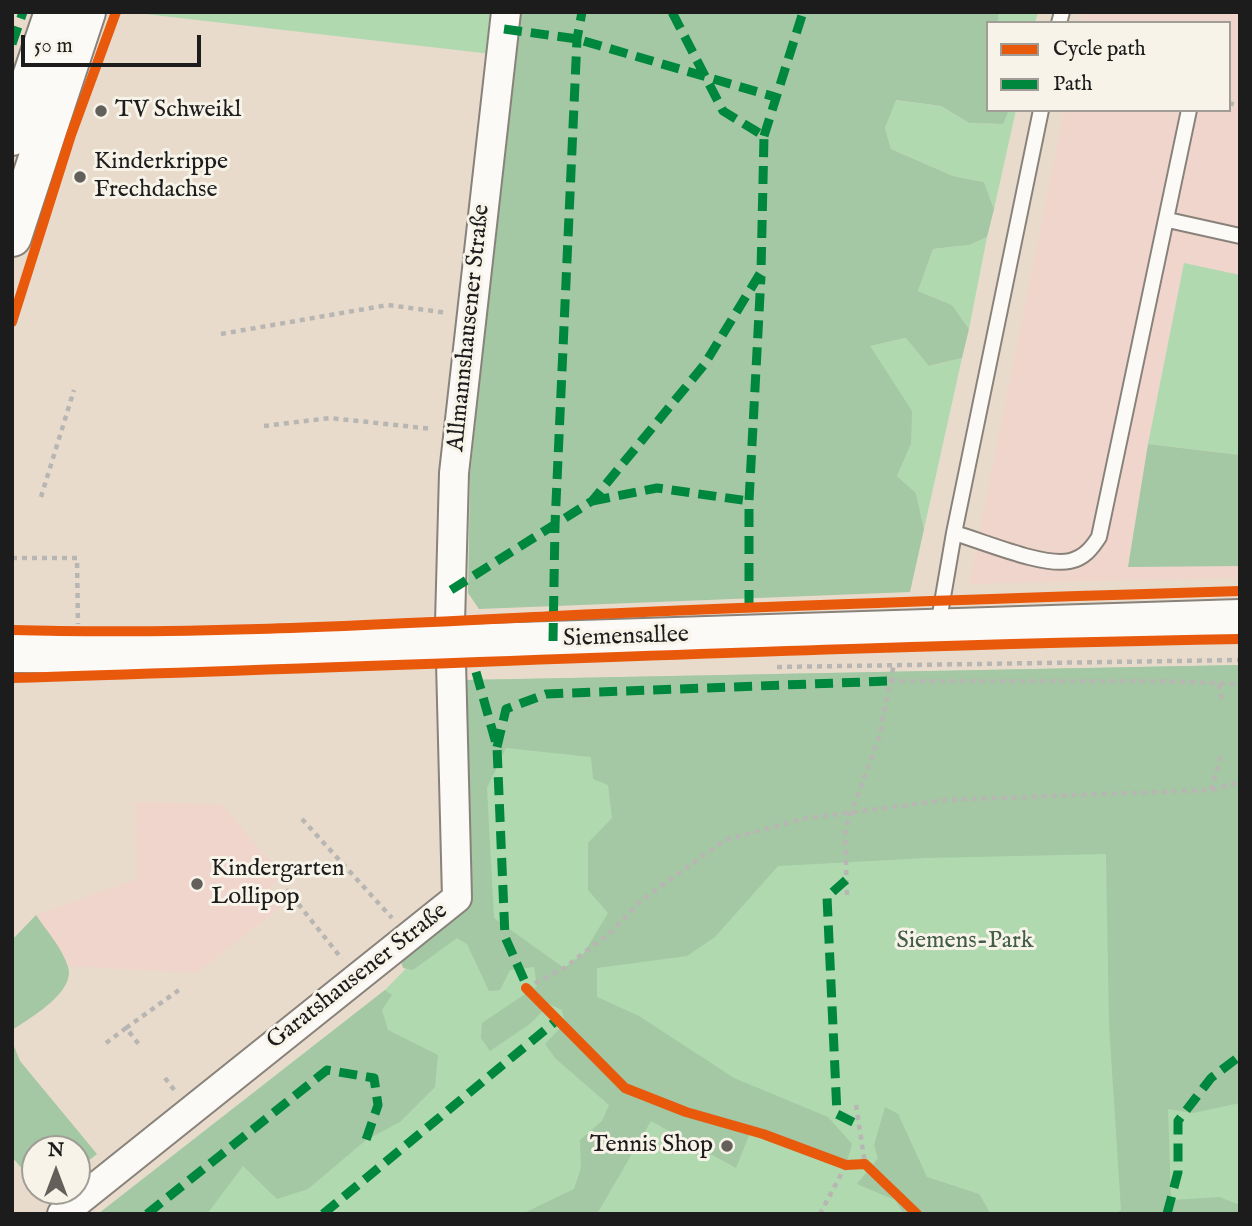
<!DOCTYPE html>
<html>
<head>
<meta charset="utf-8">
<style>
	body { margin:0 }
	#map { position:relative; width:1252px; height:1226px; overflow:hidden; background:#e8dbcc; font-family:"IM FELL English",serif }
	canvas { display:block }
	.frame { position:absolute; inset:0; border:14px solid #1c1c1c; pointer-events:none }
	.legend { position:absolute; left:986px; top:21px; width:245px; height:91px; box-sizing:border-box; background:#f7f3e8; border:2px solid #9f9d96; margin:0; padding:9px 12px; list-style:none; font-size:21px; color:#1c1c1c }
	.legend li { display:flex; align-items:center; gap:14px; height:35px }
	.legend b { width:35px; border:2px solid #9f9d96 }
	.north { position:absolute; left:21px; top:1135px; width:70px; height:70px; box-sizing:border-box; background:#f7f3e8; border:2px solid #9f9d96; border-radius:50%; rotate:0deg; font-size:19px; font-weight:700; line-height:28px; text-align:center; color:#1c1c1c }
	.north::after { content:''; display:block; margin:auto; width:24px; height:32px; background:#635f5a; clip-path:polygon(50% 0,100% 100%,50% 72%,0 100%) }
	.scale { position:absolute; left:21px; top:35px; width:180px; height:32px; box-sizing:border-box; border:4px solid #1c1c1c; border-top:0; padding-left:9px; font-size:21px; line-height:24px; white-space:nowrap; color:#1c1c1c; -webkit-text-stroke:5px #f7f3e8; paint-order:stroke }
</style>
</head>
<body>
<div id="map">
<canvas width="1252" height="1226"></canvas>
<div class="frame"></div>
<ul class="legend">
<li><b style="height:9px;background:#e8590c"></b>Cycle path</li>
<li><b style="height:9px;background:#00873e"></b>Path</li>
</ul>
<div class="north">N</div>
<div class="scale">50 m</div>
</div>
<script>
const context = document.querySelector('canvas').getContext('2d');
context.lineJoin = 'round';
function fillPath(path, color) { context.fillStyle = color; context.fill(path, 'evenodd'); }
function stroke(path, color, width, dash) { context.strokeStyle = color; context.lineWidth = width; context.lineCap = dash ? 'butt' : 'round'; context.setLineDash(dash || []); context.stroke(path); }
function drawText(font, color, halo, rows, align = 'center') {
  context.font = font + ' "IM FELL English",serif'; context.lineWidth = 6; context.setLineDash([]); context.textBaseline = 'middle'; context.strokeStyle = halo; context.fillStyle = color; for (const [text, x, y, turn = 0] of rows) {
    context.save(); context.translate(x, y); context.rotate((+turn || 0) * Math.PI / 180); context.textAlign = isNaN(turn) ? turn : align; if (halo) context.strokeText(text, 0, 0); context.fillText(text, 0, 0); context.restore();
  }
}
fillPath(new Path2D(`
	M 1083,12 L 1240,12 L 1240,578 L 969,584 L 1064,110 L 1229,110 L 1229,23 L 1081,23 Z
	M 135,802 L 221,804 L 283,876 L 268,888 L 282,906 L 197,973 L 68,966 L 36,915 L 137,879 Z`), '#f0d5cc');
fillPath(new Path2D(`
	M 128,12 L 495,12 L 491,54 Z
	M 998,12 L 1038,12 L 1035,23 L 998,23 Z
	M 895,100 L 941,106 L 969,123 L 1002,124 L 1009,110 L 1016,110 L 994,209 L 984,182 L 953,176 L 891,149 L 885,128 Z
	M 987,237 L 969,329 L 952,305 L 918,291 L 933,249 L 969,245 Z
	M 1184,263 L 1240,275 L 1240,455 L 1148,444 Z
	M 907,338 L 930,366 L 962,358 L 924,529 L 916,493 L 897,476 L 911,444 L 869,346 Z
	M 1240,665 L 1240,1214 L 98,1214 L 385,990 L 467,906 L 466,680 Z`), '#b0d9b0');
fillPath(new Path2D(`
	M 518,12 L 998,12 L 998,23 L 988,23 L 988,110 L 1009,110 L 1003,124 L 969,123 L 941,106 L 896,100 L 885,128 L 891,149 L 953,176 L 984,182 L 994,209 L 987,237 L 969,245 L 933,249 L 918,291 L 952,305 L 969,329 L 962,358 L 929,366 L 906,338 L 870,346 L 912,411 L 911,444 L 897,476 L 916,493 L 924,529 L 910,592 L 479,609 L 468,593 L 470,475 Z
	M 1148,444 L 1240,455 L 1240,566 L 1128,567 Z
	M 1240,665 L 1240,1103 L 1193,1113 L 1168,1109 L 1171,1200 L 1219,1197 L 1240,1205 L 1240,1214 L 1116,1214 L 1121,1210 L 1109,1024 L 1106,854 L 927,858 L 778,866 L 715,937 L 687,956 L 597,968 L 597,997 L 639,1016 L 734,1078 L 828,1117 L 852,1144 L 846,1165 L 751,1130 L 736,1168 L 651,1121 L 597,1214 L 522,1214 L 574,1189 L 581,1168 L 580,1140 L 602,1121 L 609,1105 L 555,1058 L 545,1044 L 565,1023 L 562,1010 L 549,1004 L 531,1023 L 490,1051 L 481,1038 L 482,1023 L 537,986 L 534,967 L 510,970 L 500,990 L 489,991 L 467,944 L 457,938 L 413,970 L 403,968 L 401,962 L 456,916 L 467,897 L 466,680 ZM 506,748 L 591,757 L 593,779 L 608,785 L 612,818 L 588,843 L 588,890 L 608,913 L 584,953 L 564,968 L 494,918 L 487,788 Z
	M 36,915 C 46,930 63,949 68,967 C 76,992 29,1019 12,1030 L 12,940 Z
	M 385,990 L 392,995 L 382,1010 L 388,1030 L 438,1055 L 435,1087 L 400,1122 L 366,1140 L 308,1189 L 277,1199 L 243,1166 L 207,1214 L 98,1214 Z
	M 12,1041 L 20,1061 L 97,1154 L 77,1170 L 77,1149 L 35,1149 L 35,1184 L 12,1157 Z
	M 885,1107 L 898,1114 L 927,1177 L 979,1194 L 991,1214 L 904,1214 L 895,1200 L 857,1184 L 878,1158 L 874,1145 Z`), '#a3c8a3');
const lane = new Path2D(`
	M 1059,23 L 1062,12
	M 1168,220 L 1240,236
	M 954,533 C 983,541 1042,567 1070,561 C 1084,558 1092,548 1099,537 L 1189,110
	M 938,626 L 954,533 L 1041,110`);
const street = new Path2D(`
	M 62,1214 L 457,898 L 450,623 L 454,473 L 506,12`);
const secondary = new Path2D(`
	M 12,136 L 54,12
	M 12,237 L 86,12
	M 12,653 L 142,654 L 1240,619`);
stroke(lane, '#88827a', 18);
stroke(street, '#88827a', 32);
stroke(secondary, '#88827a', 42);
stroke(new Path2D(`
	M 1229,103 L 1240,106
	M 221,334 L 388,305 L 448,313
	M 264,426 L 330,418 L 433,429
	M 41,497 L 74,390
	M 12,558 L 77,558 L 78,624
	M 777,667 L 1240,660
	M 890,681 L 1159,681 L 1240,684
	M 1219,684 L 1222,703
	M 1211,790 L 1222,751
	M 302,819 L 392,918
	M 847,895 L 845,830 L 879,737 L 894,664
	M 278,900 L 288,891 L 342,959
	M 526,988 L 564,968 L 610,933 L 642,900 L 725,840 L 802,819 L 945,800 L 1211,790 L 1240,782
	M 126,1028 L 179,990
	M 106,1043 L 126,1028 L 141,1047
	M 165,1078 L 175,1091
	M 856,1105 L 865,1164
	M 820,1214 L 846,1165`), '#b8b6b3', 4.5, [5, 5]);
stroke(lane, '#fcfaf7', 14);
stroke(street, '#fcfaf7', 28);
stroke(secondary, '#fcfaf7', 38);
stroke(new Path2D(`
	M 504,29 L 577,39 L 775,97
	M 12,44 L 23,12
	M 764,136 L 803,12
	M 592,501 L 657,488 L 749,501
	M 451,590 L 592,501 L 704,365 L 761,272 L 764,136 L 723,111 L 672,12
	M 749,608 L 749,501 L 761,276
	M 553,641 L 555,525 L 577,39 L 582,12
	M 476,672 L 497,747 L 505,937 L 529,991
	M 497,747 L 506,709 L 546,694 L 890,681
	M 846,880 L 827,897 L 837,1114 L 857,1124
	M 147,1214 L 327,1070 L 374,1078 L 378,1105 L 366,1140
	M 323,1214 L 557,1020
	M 1167,1214 L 1178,1172 L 1178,1121 L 1211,1078 L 1240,1056`), '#00873e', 9, [18, 9]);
stroke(new Path2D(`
	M 12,322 L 71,135 L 116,12
	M 12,630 C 193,635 375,625 555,616 C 783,605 1011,598 1240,591
	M 12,678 C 421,666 830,646 1240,639
	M 526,988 L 625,1088 L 686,1112 L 763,1134 L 846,1165 L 865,1164 L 917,1214`), '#e8590c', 10);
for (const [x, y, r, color] of [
	[101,111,7,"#635f5a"],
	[80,177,7,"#635f5a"],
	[197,884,7,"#635f5a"],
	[727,1146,7,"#635f5a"]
]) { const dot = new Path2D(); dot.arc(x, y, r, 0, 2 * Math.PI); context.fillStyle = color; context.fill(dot); stroke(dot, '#f7f3e8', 2.5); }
drawText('24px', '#1c1c1c', '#f7f3e8', [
	["TV Schweikl",115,111],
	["Kinderkrippe",94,163],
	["Frechdachse",94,191],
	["Kindergarten",211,870],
	["Lollipop",211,898],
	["Tennis Shop",713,1146,"right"]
], 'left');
drawText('24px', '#1c1c1c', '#f7f3e8', [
	["Allmannshausener Straße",470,328,-84],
	["Siemensallee",626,638,-2],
	["Garatshausener Straße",358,977,-38]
]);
drawText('24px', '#405d48', '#f7f3e8', [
	["Siemens-Park",965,942]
]);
</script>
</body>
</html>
